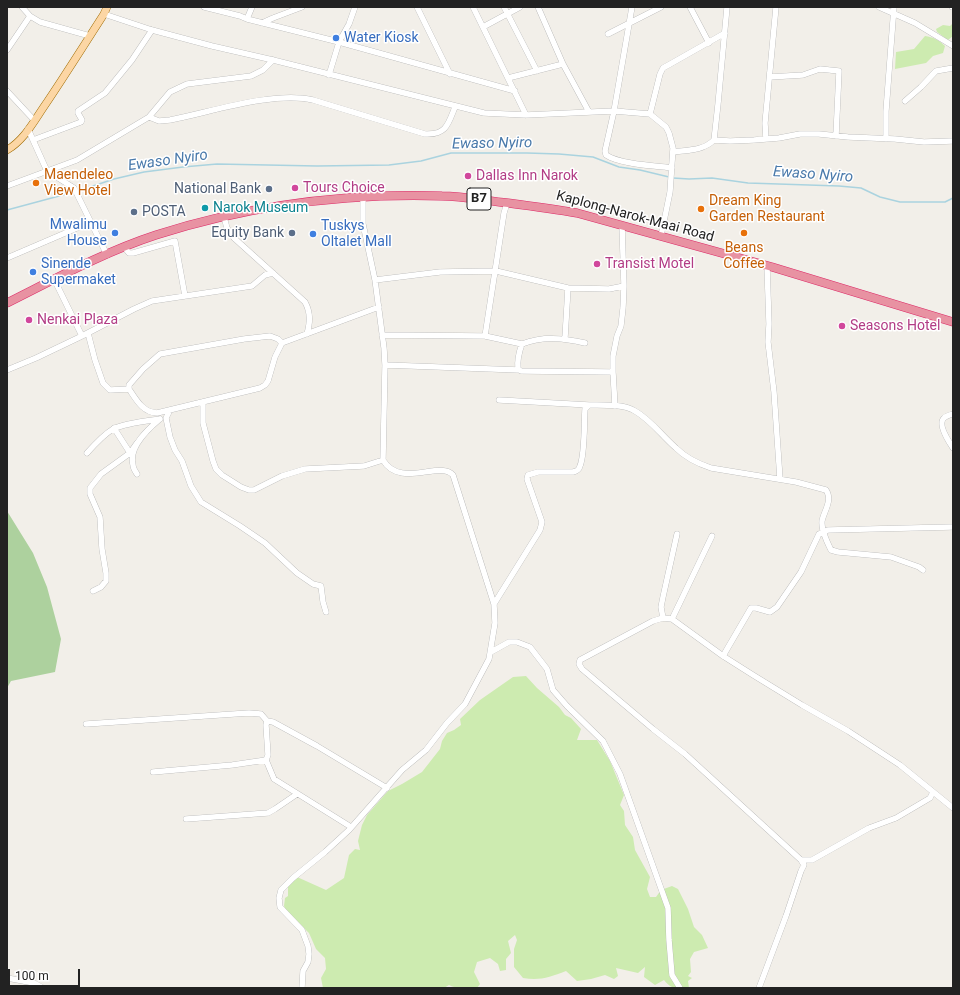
<!DOCTYPE html>
<html>
<head>
<meta charset="utf-8">
<style>
	body { margin:0 }
	#map { position:relative; width:960px; height:995px; overflow:hidden; background:#f2efe9; font-family:Roboto,sans-serif }
	canvas { display:block }
	.frame { position:absolute; inset:0; border:8px solid #222; pointer-events:none }
	.scale { position:absolute; left:8px; top:969px; width:72px; height:18px; box-sizing:border-box; border:2px solid #222; border-top:0; padding-left:5px; font-size:12px; line-height:14px; white-space:nowrap; color:#222; -webkit-text-stroke:3px #fff; paint-order:stroke }
</style>
</head>
<body>
<div id="map">
<canvas width="960" height="995"></canvas>
<div class="frame"></div>
<div class="scale">100 m</div>
</div>
<script>
const context = document.querySelector('canvas').getContext('2d');
context.lineJoin = 'round';
function fillPath(path, color) { context.fillStyle = color; context.fill(path, 'evenodd'); }
function stroke(path, color, width, dash) { context.strokeStyle = color; context.lineWidth = width; context.lineCap = dash ? 'butt' : 'round'; context.setLineDash(dash || []); context.stroke(path); }
function drawText(font, color, halo, rows, align = 'center') {
  context.font = font + ' Roboto,sans-serif'; context.lineWidth = 3; context.setLineDash([]); context.textBaseline = 'middle'; context.strokeStyle = halo; context.fillStyle = color; for (const [text, x, y, turn = 0] of rows) {
    context.save(); context.translate(x, y); context.rotate((+turn || 0) * Math.PI / 180); context.textAlign = isNaN(turn) ? turn : align; if (halo) context.strokeText(text, 0, 0); context.fillText(text, 0, 0); context.restore();
  }
}
fillPath(new Path2D(`
	M 953,23 L 953,36 L 948,40 L 937,32 L 936,29 L 943,25 L 950,26 Z
	M 925,36 C 933,37 939,40 945,46 L 943,53 L 933,56 L 926,63 L 895,69 L 896,52 L 914,49 Z
	M 526,676 L 537,688 L 559,707 L 565,715 L 571,718 L 581,729 L 577,740 L 597,740 L 610,761 L 624,795 L 620,805 L 624,811 L 625,825 L 633,837 L 635,850 L 650,877 L 647,889 L 650,897 L 656,897 L 661,890 L 672,886 L 678,889 L 688,909 L 694,927 L 702,935 L 708,948 L 694,952 L 690,959 L 691,972 L 688,976 L 692,978 L 688,981 L 689,988 C 676,988 672,990 664,980 L 655,985 L 644,977 L 645,967 L 638,973 L 616,968 L 618,976 L 614,979 L 605,975 L 591,979 L 577,981 L 566,971 C 550,977 540,981 523,978 L 514,967 L 514,949 L 517,940 L 515,935 L 508,941 L 511,953 L 506,959 L 506,970 L 500,971 L 498,964 L 490,958 L 477,962 L 474,972 L 480,984 L 477,988 C 467,985 458,990 449,985 L 444,988 L 323,988 L 321,978 L 326,969 L 325,958 L 316,949 L 309,933 L 286,911 L 284,906 L 285,898 L 288,896 L 288,886 L 297,877 L 326,890 L 344,878 L 349,855 L 355,849 L 360,850 L 358,841 L 362,825 L 367,815 L 388,791 L 402,784 L 422,772 L 440,749 L 442,741 L 447,733 L 454,730 L 461,725 L 460,719 L 480,700 L 513,677 Z`), '#cdebb0');
fillPath(new Path2D(`
	M 7,511 L 33,553 L 47,587 L 61,639 L 55,672 L 11,681 L 7,688 Z`), '#add19e');
stroke(new Path2D(`
	M 673,178 L 689,179 L 712,178 L 748,183 L 839,186 L 861,188 L 880,197 L 900,202 L 945,202 L 953,198
	M 78,191 L 114,179 L 144,172 L 183,167 L 217,164 L 317,166 L 389,165 L 421,161 L 451,153 L 527,153 L 559,154 L 593,157 L 619,167 L 640,170 L 669,177
	M 7,210 L 74,192`), '#aad3df', 1.5);
const minor = new Path2D(`
	M 22,7 L 30,16
	M 204,7 L 240,16 L 247,19
	M 252,7 L 247,19 L 339,42 L 515,91
	M 417,7 L 450,74
	M 473,7 L 526,115
	M 504,7 L 537,71
	M 538,7 L 563,64 L 589,112
	M 632,7 L 614,111 L 605,151 L 606,155 C 619,164 656,166 672,168
	M 690,7 L 709,43
	M 879,7 L 915,23 L 953,46
	M 952,7 L 953,7
	M 104,14 L 152,30 L 212,46 L 273,60 L 484,113 L 526,115 L 614,111 L 650,114 L 666,127 L 669,133 L 673,148 L 670,192 L 661,236
	M 262,23 L 273,18 L 302,7
	M 483,27 L 520,7
	M 608,34 L 661,7
	M 7,50 L 30,16 L 40,22 L 90,36
	M 329,75 L 339,42 L 349,24 L 355,7
	M 770,77 L 803,75 L 820,69 L 839,71 L 836,136
	M 508,78 L 563,64
	M 7,91 L 34,120
	M 905,101 L 921,87 L 936,71 L 953,68
	M 650,114 L 660,74 L 663,68 L 672,63 L 725,33
	M 149,117 L 159,121 L 170,120 C 211,112 273,91 313,100 L 425,134 C 446,135 448,125 455,107
	M 28,129 L 47,171 L 74,188 L 107,255
	M 766,139 L 765,123 L 776,7
	M 886,139 L 886,111 L 894,7
	M 33,140 L 81,122 L 82,120 L 78,113 L 78,111 L 105,93 L 132,60 L 152,30
	M 714,140 L 730,141 L 754,140 L 779,138 L 800,134 L 819,134 L 848,137 L 895,139 L 924,142 L 953,141
	M 673,152 C 687,150 703,151 714,140 L 718,104 L 727,7
	M 7,186 L 77,160 L 149,117 L 170,92 L 187,84 L 251,76 L 263,70 L 273,60
	M 224,217 L 227,228 L 234,238 L 305,302 C 311,313 310,323 307,334
	M 124,247 L 129,253 L 133,253 L 175,241 L 185,296
	M 7,258 L 91,222
	M 767,266 L 769,324 L 768,342 L 774,392 L 780,479
	M 54,279 L 82,336 L 134,309 L 152,301 L 252,286 L 265,275 L 273,273
	M 375,280 L 440,272 L 496,271 L 568,288 L 609,289 L 624,286
	M 88,333 L 95,360 L 103,383 L 110,390 L 129,389
	M 382,335 L 485,336 L 504,213 L 507,203
	M 485,336 L 522,344 C 519,352 517,360 518,369 L 521,371 L 613,372
	M 565,338 L 568,288
	M 522,344 C 543,336 563,338 585,343
	M 385,365 L 519,370
	M 7,370 L 36,358 L 82,336
	M 129,389 L 129,385 L 143,369 L 160,354 L 244,339 L 270,336 L 278,339 L 282,343 L 379,307
	M 129,389 C 136,399 142,412 157,413 L 260,388 L 265,385 L 268,381 L 275,357 L 282,343
	M 499,400 L 589,405
	M 203,402 L 203,423 L 213,461 L 216,469 L 222,475 L 241,487 L 249,490 L 254,490 L 282,476 L 305,469 L 364,466 L 383,460
	M 615,406 L 613,372 L 613,356 L 617,336 L 621,326 L 623,308 L 624,286 L 622,225
	M 170,410 L 166,418 L 170,437 L 175,450 L 182,461 L 191,486 L 201,502 L 240,526 L 265,543 L 297,573 L 313,584 L 321,586 L 323,602 L 326,612
	M 953,414 C 950,415 946,416 944,418 C 937,424 949,442 953,448
	M 114,428 L 130,453
	M 87,453 C 95,444 103,435 113,429 C 125,423 146,421 160,419
	M 137,474 C 135,471 133,468 133,465 C 128,447 148,429 160,419
	M 93,591 L 101,587 L 106,581 L 106,573 L 102,549 L 100,517 L 90,494 L 90,488 L 101,474 L 130,453 L 137,443
	M 494,604 L 540,530 L 542,522 L 527,479 L 528,475 L 538,472 L 573,472 C 577,471 579,470 580,466 C 585,454 584,424 585,409 L 589,405 C 603,405 623,404 635,411 C 651,420 662,436 676,448 C 685,457 699,464 711,468 L 796,482 L 826,490 C 833,500 824,511 822,521 C 821,530 827,542 831,550 L 838,552 L 891,557 L 919,567 L 923,570
	M 663,618 L 661,607 L 663,597 L 677,534
	M 672,619 L 712,536
	M 491,652 L 509,642 L 517,642 L 530,647 L 547,669 L 553,690 L 567,706 L 603,741 L 620,774 L 668,908 L 669,940 L 672,975 L 680,988
	M 723,656 L 751,608 L 756,608 L 770,612 L 777,607 L 801,572 L 819,534 L 828,530 L 953,527
	M 267,721 L 266,725 L 268,755 L 266,760 L 274,779 L 351,827
	M 86,724 L 249,713 L 261,714 L 267,721 L 273,722 L 317,746 L 387,788
	M 153,772 L 232,765 L 266,760
	M 186,819 L 268,813 L 275,809 L 297,794
	M 801,860 L 685,754 L 653,729 L 582,669 L 579,664 L 580,660 L 653,621 L 663,618 L 672,619 L 723,656 L 753,675 L 802,705 L 848,731 L 900,765 L 953,808
	M 7,978 L 34,983 L 43,988
	M 302,988 L 303,971 L 308,962 L 309,954 L 308,946 L 302,930 L 280,907 L 279,898 L 281,890 L 293,878 L 325,852 L 349,830 L 402,770 L 426,750 L 447,723 L 465,704 L 489,659 L 495,623 L 494,604 L 453,475 C 440,460 400,489 383,460 L 385,365 L 384,348 L 375,280 L 363,224 L 363,197
	M 759,988 L 786,916 L 801,871 L 804,865 L 801,860 L 812,860 L 869,828 L 896,818 L 930,798 L 933,792`);
const major = new Path2D(`
	M 7,150 C 23,141 33,123 43,108 C 64,77 84,45 104,14 L 107,7`);
const highway = new Path2D(`
	M 7,303 C 55,279 104,252 156,235 C 247,206 346,193 442,196 C 464,196 486,201 508,203 C 531,206 554,209 577,213 L 772,267 L 953,322`);
stroke(minor, '#a9a9a9', 6);
stroke(major, '#a06b00', 8);
stroke(highway, '#dc2a67', 9);
stroke(minor, '#fff', 5.5);
stroke(major, '#fcd6a4', 7);
stroke(highway, '#e892a2', 8);
for (const [x, y, r, color] of [
	[336,38,4,"#3f7fe0"],
	[468,176,4,"#d1479c"],
	[36,183,4,"#e8710a"],
	[295,188,4,"#d1479c"],
	[269,189,4,"#5c6f8a"],
	[205,208,4,"#0f9aa8"],
	[701,209,4,"#e8710a"],
	[134,212,4,"#5c6f8a"],
	[115,233,4,"#3f7fe0"],
	[292,233,4,"#5c6f8a"],
	[744,233,4,"#e8710a"],
	[313,234,4,"#3f7fe0"],
	[597,264,4,"#d1479c"],
	[33,272,4,"#3f7fe0"],
	[29,320,4,"#d1479c"],
	[842,326,4,"#d1479c"]
]) { const dot = new Path2D(); dot.arc(x, y, r, 0, 2 * Math.PI); context.fillStyle = color; context.fill(dot); stroke(dot, '#fff', 1.5); }
for (const [x, y, w] of [
	[479,199,24]
]) { const box = new Path2D(); box.roundRect(x - w / 2, y - 11, w, 22, 3); context.fillStyle = '#fff'; context.fill(box); stroke(box, '#222', 1); }
drawText('bold 13px', '#222', null, [
	["B7",479,199]
]);
drawText('14px', '#366cbe', '#fff', [
	["Water Kiosk",344,38],
	["Mwalimu",107,225,"right"],
	["House",107,241,"right"],
	["Tuskys",321,226],
	["Oltalet Mall",321,242],
	["Sinende",41,264],
	["Supermaket",41,280]
], 'left');
drawText('14px', '#c56008', '#fff', [
	["Maendeleo",44,175],
	["View Hotel",44,191],
	["Dream King",709,201],
	["Garden Restaurant",709,217],
	["Beans",744,248,"center"],
	["Coffee",744,264,"center"]
], 'left');
drawText('14px', '#b23c85', '#fff', [
	["Dallas Inn Narok",476,176],
	["Tours Choice",303,188],
	["Transist Motel",605,264],
	["Nenkai Plaza",37,320],
	["Seasons Hotel",850,326]
], 'left');
drawText('14px', '#4e5e75', '#fff', [
	["National Bank",261,189],
	["POSTA",142,212,"left"],
	["Equity Bank",284,233]
], 'right');
drawText('14px', '#0d838f', '#fff', [
	["Narok Museum",213,208]
], 'left');
drawText('14px', '#222', '#fff', [
	["Kaplong-Narok-Maai Road",635,217,15]
]);
drawText('italic 15px', '#4a7aab', '#fff', [
	["Ewaso Nyiro",492,144,-1],
	["Ewaso Nyiro",168,161,-8],
	["Ewaso Nyiro",813,175,4]
]);
</script>
</body>
</html>
